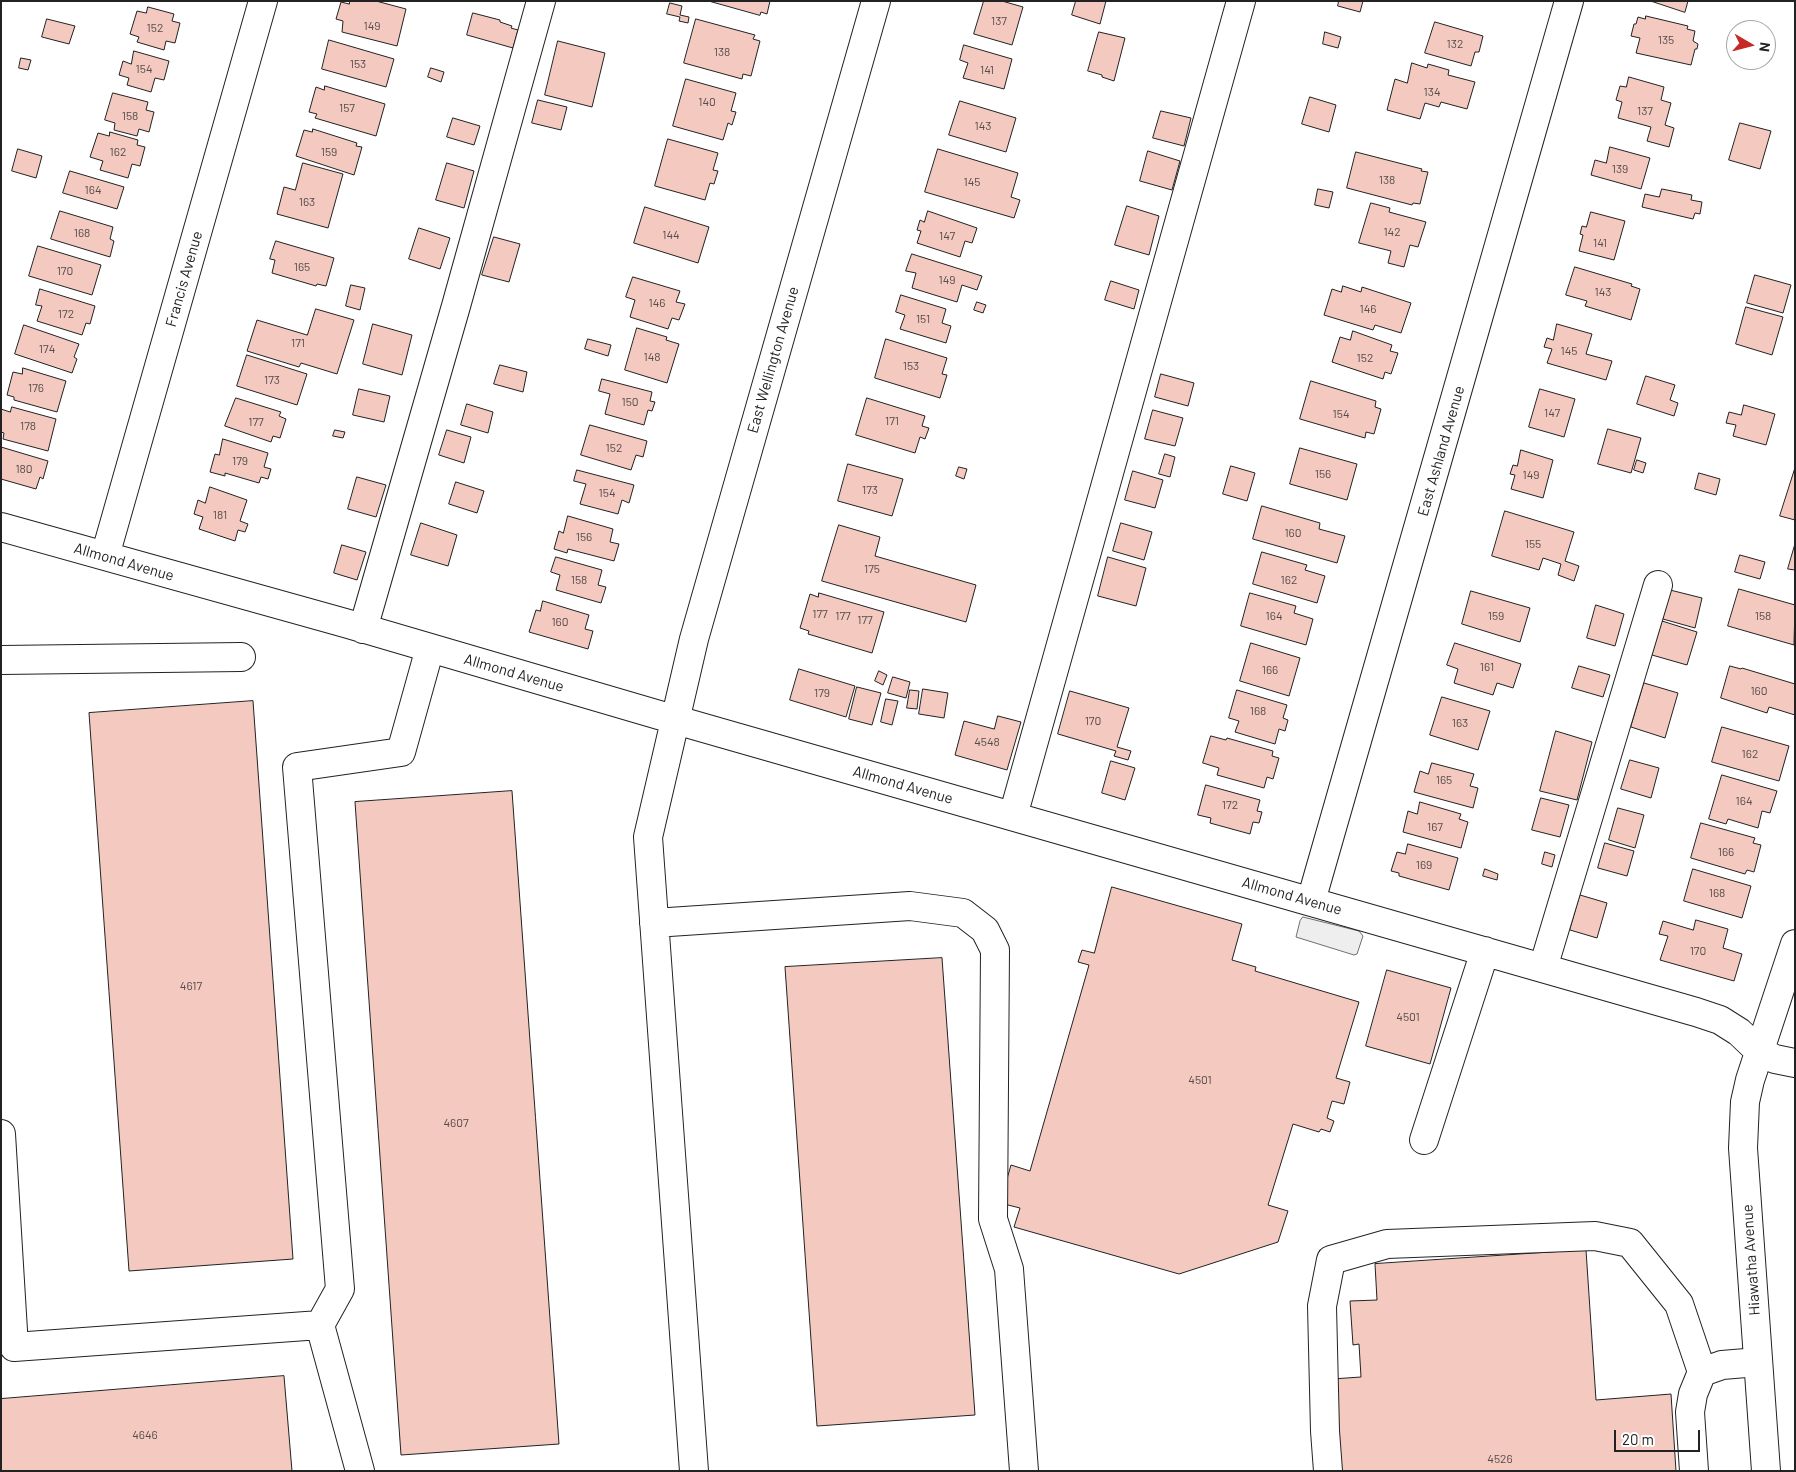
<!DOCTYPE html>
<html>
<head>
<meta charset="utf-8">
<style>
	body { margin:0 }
	#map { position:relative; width:1796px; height:1472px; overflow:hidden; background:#fff; font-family:Barlow,sans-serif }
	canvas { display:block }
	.frame { position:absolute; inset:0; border:2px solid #222; pointer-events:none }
	.north { position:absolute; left:1726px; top:20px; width:50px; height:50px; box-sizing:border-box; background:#fff; border:1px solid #a7a7a7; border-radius:50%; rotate:98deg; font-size:14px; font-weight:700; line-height:20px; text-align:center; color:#222 }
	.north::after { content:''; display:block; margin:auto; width:18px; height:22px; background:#c62828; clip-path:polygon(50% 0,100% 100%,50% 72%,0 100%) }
	.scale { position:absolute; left:1614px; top:1430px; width:86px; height:22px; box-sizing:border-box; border:2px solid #222; border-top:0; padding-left:6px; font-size:15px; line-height:18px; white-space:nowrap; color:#222; -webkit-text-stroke:4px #fff; paint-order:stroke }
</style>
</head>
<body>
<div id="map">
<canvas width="1796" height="1472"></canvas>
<div class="frame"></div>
<div class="north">N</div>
<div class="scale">20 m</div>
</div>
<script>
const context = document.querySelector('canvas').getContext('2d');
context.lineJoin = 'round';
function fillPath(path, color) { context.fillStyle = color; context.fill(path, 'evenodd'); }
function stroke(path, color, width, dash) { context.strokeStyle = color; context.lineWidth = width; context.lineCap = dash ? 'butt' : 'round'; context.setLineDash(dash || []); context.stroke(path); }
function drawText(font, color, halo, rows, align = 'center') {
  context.font = font + ' Barlow,sans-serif'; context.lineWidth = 4; context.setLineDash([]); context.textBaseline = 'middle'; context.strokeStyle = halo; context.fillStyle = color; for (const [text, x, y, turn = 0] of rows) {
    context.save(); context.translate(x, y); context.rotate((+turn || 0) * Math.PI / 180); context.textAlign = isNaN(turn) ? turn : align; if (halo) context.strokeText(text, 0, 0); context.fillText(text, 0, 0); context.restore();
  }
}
const green = new Path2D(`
	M 1303,917 L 1359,931 L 1363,936 L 1357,954 L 1354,955 L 1296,937 L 1300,921 Z`);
fillPath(green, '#eee');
stroke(green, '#6f6f6f', 1);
const building = new Path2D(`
	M 350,1 L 376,1 L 406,9 L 397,46 L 342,32 L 343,21 L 336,19 L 341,2 L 349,4 Z
	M 709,1 L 770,1 L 767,14 L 761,12 L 760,15 Z
	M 984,1 L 1002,1 L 1023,7 L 1012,45 L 974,34 Z
	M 1076,1 L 1106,1 L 1100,24 L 1072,15 Z
	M 1339,1 L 1363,1 L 1360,12 L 1338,6 Z
	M 1651,1 L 1688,1 L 1685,12 Z
	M 670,3 L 682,6 L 680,15 L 689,17 L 688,23 L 679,21 L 680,17 L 667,14 Z
	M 148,7 L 174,14 L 172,21 L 180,23 L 175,43 L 166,41 L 164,50 L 137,42 L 139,37 L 130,34 L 137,11 L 146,13 Z
	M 473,13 L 500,20 L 500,22 L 512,26 L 511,28 L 518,30 L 513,48 L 467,35 Z
	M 1646,16 L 1688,26 L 1687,29 L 1695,31 L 1693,41 L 1698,44 L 1697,49 L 1695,49 L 1691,65 L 1636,53 L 1640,38 L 1631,36 L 1634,24 L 1636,24 L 1638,17 L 1645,19 Z
	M 47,19 L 75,26 L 69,44 L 42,37 Z
	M 696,19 L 755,35 L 753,39 L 760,41 L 751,76 L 743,74 L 742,79 L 684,63 Z
	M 1435,22 L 1483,36 L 1479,52 L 1475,52 L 1471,66 L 1425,53 Z
	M 1099,32 L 1125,38 L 1114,81 L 1102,77 L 1102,75 L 1088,71 Z
	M 1325,32 L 1341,37 L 1338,48 L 1323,44 Z
	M 329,40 L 394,59 L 386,87 L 322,69 Z
	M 558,41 L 605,53 L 592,107 L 545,95 Z
	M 964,45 L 1012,59 L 1004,89 L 963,78 L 968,63 L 960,60 Z
	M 134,51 L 169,61 L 164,80 L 155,78 L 151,92 L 127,85 L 129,78 L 119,75 L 123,61 L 131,64 Z
	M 21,58 L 31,60 L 28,70 L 19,68 Z
	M 1412,63 L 1427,68 L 1428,64 L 1449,70 L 1448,75 L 1475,82 L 1467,109 L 1441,102 L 1439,107 L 1425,103 L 1420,119 L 1387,110 L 1395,79 L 1407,83 Z
	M 431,68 L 444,72 L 441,82 L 428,77 Z
	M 1629,77 L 1664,87 L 1661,100 L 1671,103 L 1665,125 L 1674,128 L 1669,147 L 1647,141 L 1651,127 L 1618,118 L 1622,102 L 1616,100 L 1620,86 L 1626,87 Z
	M 686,79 L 736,93 L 731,111 L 736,112 L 732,125 L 728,123 L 723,140 L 673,126 Z
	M 325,86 L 385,104 L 376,136 L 315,118 L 317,114 L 309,112 L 316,87 L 324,90 Z
	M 113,93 L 148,102 L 146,110 L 154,112 L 149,132 L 139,129 L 137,136 L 114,130 L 115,123 L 105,120 Z
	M 1310,97 L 1336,105 L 1329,132 L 1302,124 Z
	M 538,100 L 567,107 L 561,130 L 532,123 Z
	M 960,101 L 1016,118 L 1006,152 L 949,135 Z
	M 1161,111 L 1191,118 L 1184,146 L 1153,138 Z
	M 453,118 L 480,126 L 474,145 L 447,137 Z
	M 1740,123 L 1771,131 L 1760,169 L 1729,160 Z
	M 313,129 L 357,143 L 356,146 L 362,147 L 354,175 L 296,156 L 304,130 L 312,132 Z
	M 110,132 L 138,140 L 137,145 L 145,147 L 140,166 L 132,164 L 128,178 L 100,170 L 103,161 L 90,157 L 98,133 L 109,136 Z
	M 668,139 L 718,153 L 713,170 L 718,171 L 714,184 L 710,183 L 705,200 L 655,186 Z
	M 1610,147 L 1650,158 L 1641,189 L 1591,175 L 1595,160 L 1606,163 Z
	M 18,149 L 42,156 L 36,178 L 12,171 Z
	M 938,149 L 1018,173 L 1011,197 L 1020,200 L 1014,218 L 925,192 Z
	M 1148,151 L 1180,161 L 1172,190 L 1140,181 Z
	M 1356,152 L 1422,169 L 1421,171 L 1428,172 L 1420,204 L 1413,203 L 1412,205 L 1347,188 Z
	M 303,163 L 343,174 L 328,228 L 277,214 L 284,187 L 295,190 Z
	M 447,163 L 474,171 L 464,208 L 436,200 Z
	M 70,171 L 124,187 L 117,209 L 63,193 Z
	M 1318,189 L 1333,192 L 1329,208 L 1315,205 Z
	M 1662,189 L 1692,195 L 1691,200 L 1702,202 L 1700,214 L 1695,213 L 1693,219 L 1642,207 L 1645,194 L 1659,197 Z
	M 1371,203 L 1390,208 L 1389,212 L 1426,222 L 1418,247 L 1410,245 L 1404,267 L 1388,263 L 1391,251 L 1359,243 Z
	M 1127,206 L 1159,216 L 1149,255 L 1115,245 Z
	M 645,207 L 709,227 L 698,263 L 634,243 Z
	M 60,211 L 113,227 L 110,239 L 114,241 L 110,257 L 51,239 Z
	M 928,211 L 977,228 L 972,243 L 965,241 L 960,257 L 917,243 L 921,231 L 917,230 L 920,220 L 924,222 Z
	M 1591,212 L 1625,221 L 1614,260 L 1579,251 L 1583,235 L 1580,234 L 1582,226 L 1586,227 Z
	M 419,228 L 450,238 L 440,269 L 409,259 Z
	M 494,237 L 520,244 L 509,282 L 482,275 Z
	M 276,241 L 334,258 L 326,286 L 317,284 L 316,286 L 272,273 L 275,260 L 270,259 Z
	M 38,246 L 101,265 L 92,295 L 29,276 Z
	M 912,254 L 982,276 L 977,290 L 962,285 L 957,302 L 912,288 L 916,273 L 906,271 Z
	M 1575,267 L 1632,284 L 1631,286 L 1640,289 L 1631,320 L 1585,306 L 1587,301 L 1566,295 Z
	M 1755,275 L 1791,285 L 1783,313 L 1747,303 Z
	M 633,277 L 680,291 L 676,302 L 685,304 L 679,320 L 672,318 L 668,329 L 630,317 L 635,300 L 626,297 Z
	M 1111,281 L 1139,290 L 1134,309 L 1105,300 Z
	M 351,285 L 365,288 L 360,310 L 346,306 Z
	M 1343,286 L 1361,292 L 1362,287 L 1411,303 L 1401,333 L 1375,325 L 1373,330 L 1324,315 L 1332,289 L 1341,292 Z
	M 40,289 L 95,306 L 90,324 L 86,323 L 82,335 L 37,321 L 42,306 L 36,305 Z
	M 901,295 L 946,309 L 942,323 L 951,326 L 946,343 L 900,329 L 905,315 L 896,312 Z
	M 977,302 L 986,305 L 983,313 L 974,310 Z
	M 1746,307 L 1783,317 L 1772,355 L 1736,344 Z
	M 316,309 L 354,320 L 337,374 L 301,363 L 299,367 L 247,351 L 257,320 L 307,335 Z
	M 373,324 L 412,335 L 402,375 L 363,364 Z
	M 1557,324 L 1592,334 L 1586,354 L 1612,361 L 1606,380 L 1547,363 L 1552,349 L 1544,347 L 1547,338 L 1553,340 Z
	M 24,325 L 79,344 L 74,357 L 77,359 L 72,373 L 15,354 Z
	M 637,328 L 667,337 L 666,340 L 679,344 L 667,383 L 625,370 Z
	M 1353,331 L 1392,345 L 1390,351 L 1398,353 L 1391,374 L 1385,372 L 1383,379 L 1332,362 L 1340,337 L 1350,340 Z
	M 588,339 L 611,345 L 608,356 L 585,349 Z
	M 886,339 L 947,358 L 942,374 L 947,375 L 940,398 L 875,378 Z
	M 247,355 L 307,374 L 297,405 L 237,386 Z
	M 500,365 L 527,372 L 523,392 L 494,384 Z
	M 23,368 L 66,381 L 57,412 L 14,400 L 14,397 L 7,395 L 13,372 L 22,374 Z
	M 1161,374 L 1194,383 L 1188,406 L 1155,397 Z
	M 1646,376 L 1675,385 L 1670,400 L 1678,403 L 1674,416 L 1637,404 Z
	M 602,379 L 652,392 L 650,401 L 655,402 L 652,411 L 648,410 L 644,425 L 605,414 L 610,394 L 599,391 Z
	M 1311,381 L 1376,401 L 1375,407 L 1381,409 L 1374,434 L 1366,432 L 1365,438 L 1300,419 Z
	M 359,389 L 390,396 L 384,422 L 353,415 Z
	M 1540,389 L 1575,399 L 1564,437 L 1529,427 Z
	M 236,398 L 281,412 L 279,416 L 286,419 L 280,438 L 273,436 L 271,442 L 225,426 Z
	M 867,398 L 925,416 L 922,426 L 929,428 L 925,439 L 920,437 L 915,453 L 856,435 Z
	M 467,404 L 493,412 L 488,433 L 461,425 Z
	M 1744,405 L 1775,414 L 1766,445 L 1733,436 L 1736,425 L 1726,423 L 1729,412 L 1741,415 Z
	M 12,407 L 56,419 L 48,451 L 3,439 L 4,433 L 1,432 L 1,409 L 10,412 Z
	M 1153,410 L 1183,418 L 1175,446 L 1145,439 Z
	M 590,425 L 647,441 L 643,457 L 636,455 L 631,470 L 581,455 Z
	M 1608,429 L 1641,438 L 1631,473 L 1598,464 Z
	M 335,430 L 345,432 L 343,438 L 333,436 Z
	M 447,430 L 471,437 L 464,463 L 439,455 Z
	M 223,439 L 268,453 L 264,467 L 271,469 L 268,479 L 261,477 L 259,483 L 225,473 L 225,476 L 210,472 L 215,454 L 219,455 Z
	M 1,447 L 48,461 L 43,479 L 40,477 L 36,489 L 1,479 Z
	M 1300,448 L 1357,464 L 1347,500 L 1290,484 Z
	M 1521,450 L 1553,460 L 1543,498 L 1511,489 L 1515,475 L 1510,474 L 1513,465 L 1517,466 Z
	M 1165,454 L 1175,457 L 1170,477 L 1159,474 Z
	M 1637,460 L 1646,463 L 1643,473 L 1634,470 Z
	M 848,464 L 903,479 L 892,516 L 838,501 Z
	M 1231,466 L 1255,473 L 1247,501 L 1223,494 Z
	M 959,467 L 967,469 L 964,479 L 956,476 Z
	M 1795,468 L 1795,520 L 1780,516 Z
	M 577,470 L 634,485 L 629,503 L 622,500 L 618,514 L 580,504 L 586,484 L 574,481 Z
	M 1133,471 L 1163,480 L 1155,508 L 1125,500 Z
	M 1699,473 L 1720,479 L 1716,495 L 1695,489 Z
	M 357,477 L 386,485 L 376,517 L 348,509 Z
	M 456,482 L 484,491 L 477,513 L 449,504 Z
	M 210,487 L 247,500 L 240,521 L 248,524 L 245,532 L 238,530 L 235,541 L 199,529 L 203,517 L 194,514 L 198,500 L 205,503 Z
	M 1262,506 L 1320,523 L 1319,529 L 1345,536 L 1337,563 L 1253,539 Z
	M 1505,511 L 1574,532 L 1565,561 L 1579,566 L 1574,581 L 1558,575 L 1561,564 L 1543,558 L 1539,570 L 1492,556 Z
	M 568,516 L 613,529 L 610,542 L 619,544 L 614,561 L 568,549 L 567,553 L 554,549 L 559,531 L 563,533 Z
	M 421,523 L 457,535 L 448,566 L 411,555 Z
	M 1121,523 L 1152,532 L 1144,560 L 1113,551 Z
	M 839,525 L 880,537 L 875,556 L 976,585 L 966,622 L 822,581 Z
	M 1795,544 L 1795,570 L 1788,569 Z
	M 342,545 L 366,552 L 357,580 L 334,573 Z
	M 1262,552 L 1307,565 L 1305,570 L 1325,576 L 1317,603 L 1253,584 Z
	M 1740,555 L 1765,562 L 1760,579 L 1735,572 Z
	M 556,557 L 602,570 L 598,585 L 606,587 L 601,603 L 556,590 L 560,575 L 551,572 Z
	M 1108,557 L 1146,568 L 1136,606 L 1098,596 Z
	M 1739,589 L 1795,605 L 1794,645 L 1728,626 Z
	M 1670,590 L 1702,598 L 1695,628 L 1663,619 Z
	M 1471,591 L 1530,608 L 1520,642 L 1462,624 Z
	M 819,593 L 884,612 L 872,653 L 808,634 L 809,631 L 800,628 L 810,594 L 818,597 Z
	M 1250,593 L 1296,606 L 1294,613 L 1313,619 L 1306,645 L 1241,626 Z
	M 543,601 L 589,615 L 585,629 L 593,631 L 588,649 L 529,632 L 536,610 L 540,611 Z
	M 1596,605 L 1624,614 L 1615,646 L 1587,638 Z
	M 1662,621 L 1697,632 L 1687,665 L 1652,655 Z
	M 1251,643 L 1300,658 L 1289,696 L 1240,681 Z
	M 1455,643 L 1521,664 L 1513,688 L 1497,683 L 1493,695 L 1454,683 L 1458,669 L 1447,665 Z
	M 1579,666 L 1610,675 L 1603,697 L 1572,688 Z
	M 1730,666 L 1741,669 L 1742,668 L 1795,684 L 1795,715 L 1769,707 L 1767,713 L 1721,698 Z
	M 799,669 L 855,686 L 846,717 L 790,700 Z
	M 879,671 L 887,675 L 883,685 L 875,681 Z
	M 893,677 L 910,682 L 906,698 L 888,693 Z
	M 1644,683 L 1678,693 L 1665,738 L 1631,727 Z
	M 857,687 L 881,693 L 872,725 L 849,719 Z
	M 923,689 L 948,693 L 944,718 L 919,714 Z
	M 910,690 L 919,691 L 917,709 L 907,708 Z
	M 1237,690 L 1287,705 L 1283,718 L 1288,720 L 1285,731 L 1279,729 L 1275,744 L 1235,732 L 1239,721 L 1229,718 Z
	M 1070,691 L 1129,708 L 1117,747 L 1131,751 L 1128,760 L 1114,756 L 1116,751 L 1058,734 Z
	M 1442,697 L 1490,711 L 1478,750 L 1430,735 Z
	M 886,699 L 898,701 L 892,725 L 881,722 Z
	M 253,701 L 293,1259 L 129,1271 L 89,713 Z
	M 998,716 L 1021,722 L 1007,770 L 955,755 L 964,721 L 994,729 Z
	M 1722,727 L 1789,746 L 1779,781 L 1712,762 Z
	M 1556,731 L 1592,742 L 1577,800 L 1540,791 Z
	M 1211,736 L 1226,740 L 1227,738 L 1273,751 L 1272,756 L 1279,758 L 1273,779 L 1267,777 L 1264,788 L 1217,775 L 1219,768 L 1203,763 Z
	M 1630,760 L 1659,768 L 1651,798 L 1621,789 Z
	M 1111,761 L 1135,768 L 1125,800 L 1102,793 Z
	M 1432,763 L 1474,774 L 1470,786 L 1478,788 L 1473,808 L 1414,792 L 1420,771 L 1428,774 Z
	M 1722,775 L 1777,791 L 1770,813 L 1762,811 L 1758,828 L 1728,819 L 1726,824 L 1709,819 Z
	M 1206,785 L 1260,800 L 1257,811 L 1262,812 L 1259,823 L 1253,822 L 1250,834 L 1210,823 L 1211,818 L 1198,815 Z
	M 512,791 L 559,1444 L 401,1455 L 355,802 Z
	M 1541,798 L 1569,805 L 1560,837 L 1532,830 Z
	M 1420,802 L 1461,814 L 1459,819 L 1468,822 L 1461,848 L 1403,832 L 1408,811 L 1417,814 Z
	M 1618,808 L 1644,815 L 1635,848 L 1609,840 Z
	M 1701,823 L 1755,838 L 1753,843 L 1761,845 L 1754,872 L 1747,870 L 1745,874 L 1691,858 Z
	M 1605,843 L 1634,851 L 1627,876 L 1598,868 Z
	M 1408,844 L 1458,858 L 1449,890 L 1399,876 L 1399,873 L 1391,871 L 1397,852 L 1405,854 Z
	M 1545,852 L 1555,855 L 1552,867 L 1542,864 Z
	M 1485,869 L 1498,874 L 1497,880 L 1483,876 Z
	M 1693,869 L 1751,886 L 1742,918 L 1684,901 Z
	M 1112,887 L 1242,924 L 1232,960 L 1256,967 L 1255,971 L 1359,1002 L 1336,1078 L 1350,1082 L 1344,1104 L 1332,1101 L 1327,1118 L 1334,1121 L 1330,1132 L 1321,1129 L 1319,1132 L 1293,1124 L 1268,1205 L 1288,1211 L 1278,1242 L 1179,1274 L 1014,1227 L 1020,1208 L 1000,1203 L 1011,1165 L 1030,1171 L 1089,965 L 1078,962 L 1082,950 L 1094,953 Z
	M 1580,895 L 1607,903 L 1597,938 L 1570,930 Z
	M 1696,920 L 1728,929 L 1723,948 L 1742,954 L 1734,981 L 1660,960 L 1668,936 L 1659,934 L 1663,921 L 1693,930 Z
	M 942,958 L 975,1415 L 817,1426 L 785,967 Z
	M 1387,970 L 1451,988 L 1430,1064 L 1366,1046 Z
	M 1586,1250 L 1596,1400 L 1671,1394 L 1676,1471 L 1338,1471 L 1332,1379 L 1361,1377 L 1359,1344 L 1353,1345 L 1350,1301 L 1377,1300 L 1375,1264 Z
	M 284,1376 L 292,1471 L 1,1471 L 1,1399 Z`);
fillPath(building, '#f3c9c0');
stroke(building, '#222', 1);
const minor = new Path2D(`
	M 1,527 L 345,623 L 676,720 L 1696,1012 L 1720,1020 L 1739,1032 L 1760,1052 L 1775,1059 L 1795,1063
	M 105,556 L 263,1
	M 363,629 L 456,306 L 541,1
	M 1,660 L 241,657
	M 1013,816 L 1241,1
	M 1311,901 L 1569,1
	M 654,923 L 910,906 L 963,913 L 985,930 L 995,950 L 993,1219 L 1009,1269 L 1024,1471
	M 1543,968 L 1658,585
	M 1,1134 L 14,1347 L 320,1325 L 340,1289 L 297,767 L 401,752 L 430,648
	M 1424,1140 L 1485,951
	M 320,1325 L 360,1471
	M 694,1471 L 648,837 L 694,639 L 876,1
	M 1328,1471 L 1325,1431 L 1322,1306 L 1331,1260 L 1387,1244 L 1595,1236 L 1630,1243 L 1679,1304 L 1702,1372
	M 1694,1471 L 1690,1412 L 1693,1394 L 1702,1372 L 1722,1365 L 1758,1362
	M 1766,1471 L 1743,1148 L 1745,1102 L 1750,1080 L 1795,944`);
stroke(minor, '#222', 30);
stroke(minor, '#fff', 28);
drawText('12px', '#564c4a', null, [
	["137",999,21],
	["149",372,26],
	["152",155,28],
	["135",1666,40],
	["132",1455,44],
	["138",722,52],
	["153",358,64],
	["154",144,69],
	["141",987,70],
	["134",1432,92],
	["140",707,102],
	["157",347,108],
	["137",1645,111],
	["158",130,116],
	["143",983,126],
	["162",118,152],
	["159",329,152],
	["139",1620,169],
	["138",1387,180],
	["145",972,182],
	["164",93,190],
	["163",307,202],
	["142",1392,232],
	["168",82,233],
	["144",671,235],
	["147",947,236],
	["141",1600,243],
	["165",302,267],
	["170",65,271],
	["149",947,280],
	["143",1603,292],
	["146",657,303],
	["146",1368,309],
	["172",66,314],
	["151",923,319],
	["171",298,343],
	["174",47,349],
	["145",1569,351],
	["148",652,357],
	["152",1365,358],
	["153",911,366],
	["173",272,380],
	["176",36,388],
	["150",630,402],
	["147",1552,413],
	["154",1341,414],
	["171",892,421],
	["177",256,422],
	["178",28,426],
	["152",614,448],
	["179",240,461],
	["180",24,469],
	["156",1323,474],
	["149",1531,475],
	["173",870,490],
	["154",607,493],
	["181",220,515],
	["160",1293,533],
	["156",584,537],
	["155",1533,544],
	["175",872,569],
	["158",579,580],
	["162",1289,580],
	["177",820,614],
	["177",843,616],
	["164",1274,616],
	["159",1496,616],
	["158",1763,616],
	["177",865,620],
	["160",560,622],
	["161",1487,667],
	["166",1270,670],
	["160",1759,691],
	["179",822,693],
	["168",1258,711],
	["170",1093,721],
	["163",1460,723],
	["4548",987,742],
	["162",1750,754],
	["165",1444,780],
	["164",1744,801],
	["172",1230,805],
	["167",1435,827],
	["166",1726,852],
	["169",1424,865],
	["168",1717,893],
	["170",1698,951],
	["4617",191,986],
	["4501",1408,1017],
	["4501",1200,1080],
	["4607",456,1123],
	["4646",145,1435],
	["4526",1500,1459]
]);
drawText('15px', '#222', '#fff', [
	["Francis Avenue",184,279,-74],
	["East Wellington Avenue",773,360,-74],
	["East Ashland Avenue",1441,451,-74],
	["Allmond Avenue",124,562,16],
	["Allmond Avenue",514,673,16],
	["Allmond Avenue",903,785,16],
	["Allmond Avenue",1292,896,16],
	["Hiawatha Avenue",1751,1260,-94]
]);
</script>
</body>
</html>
